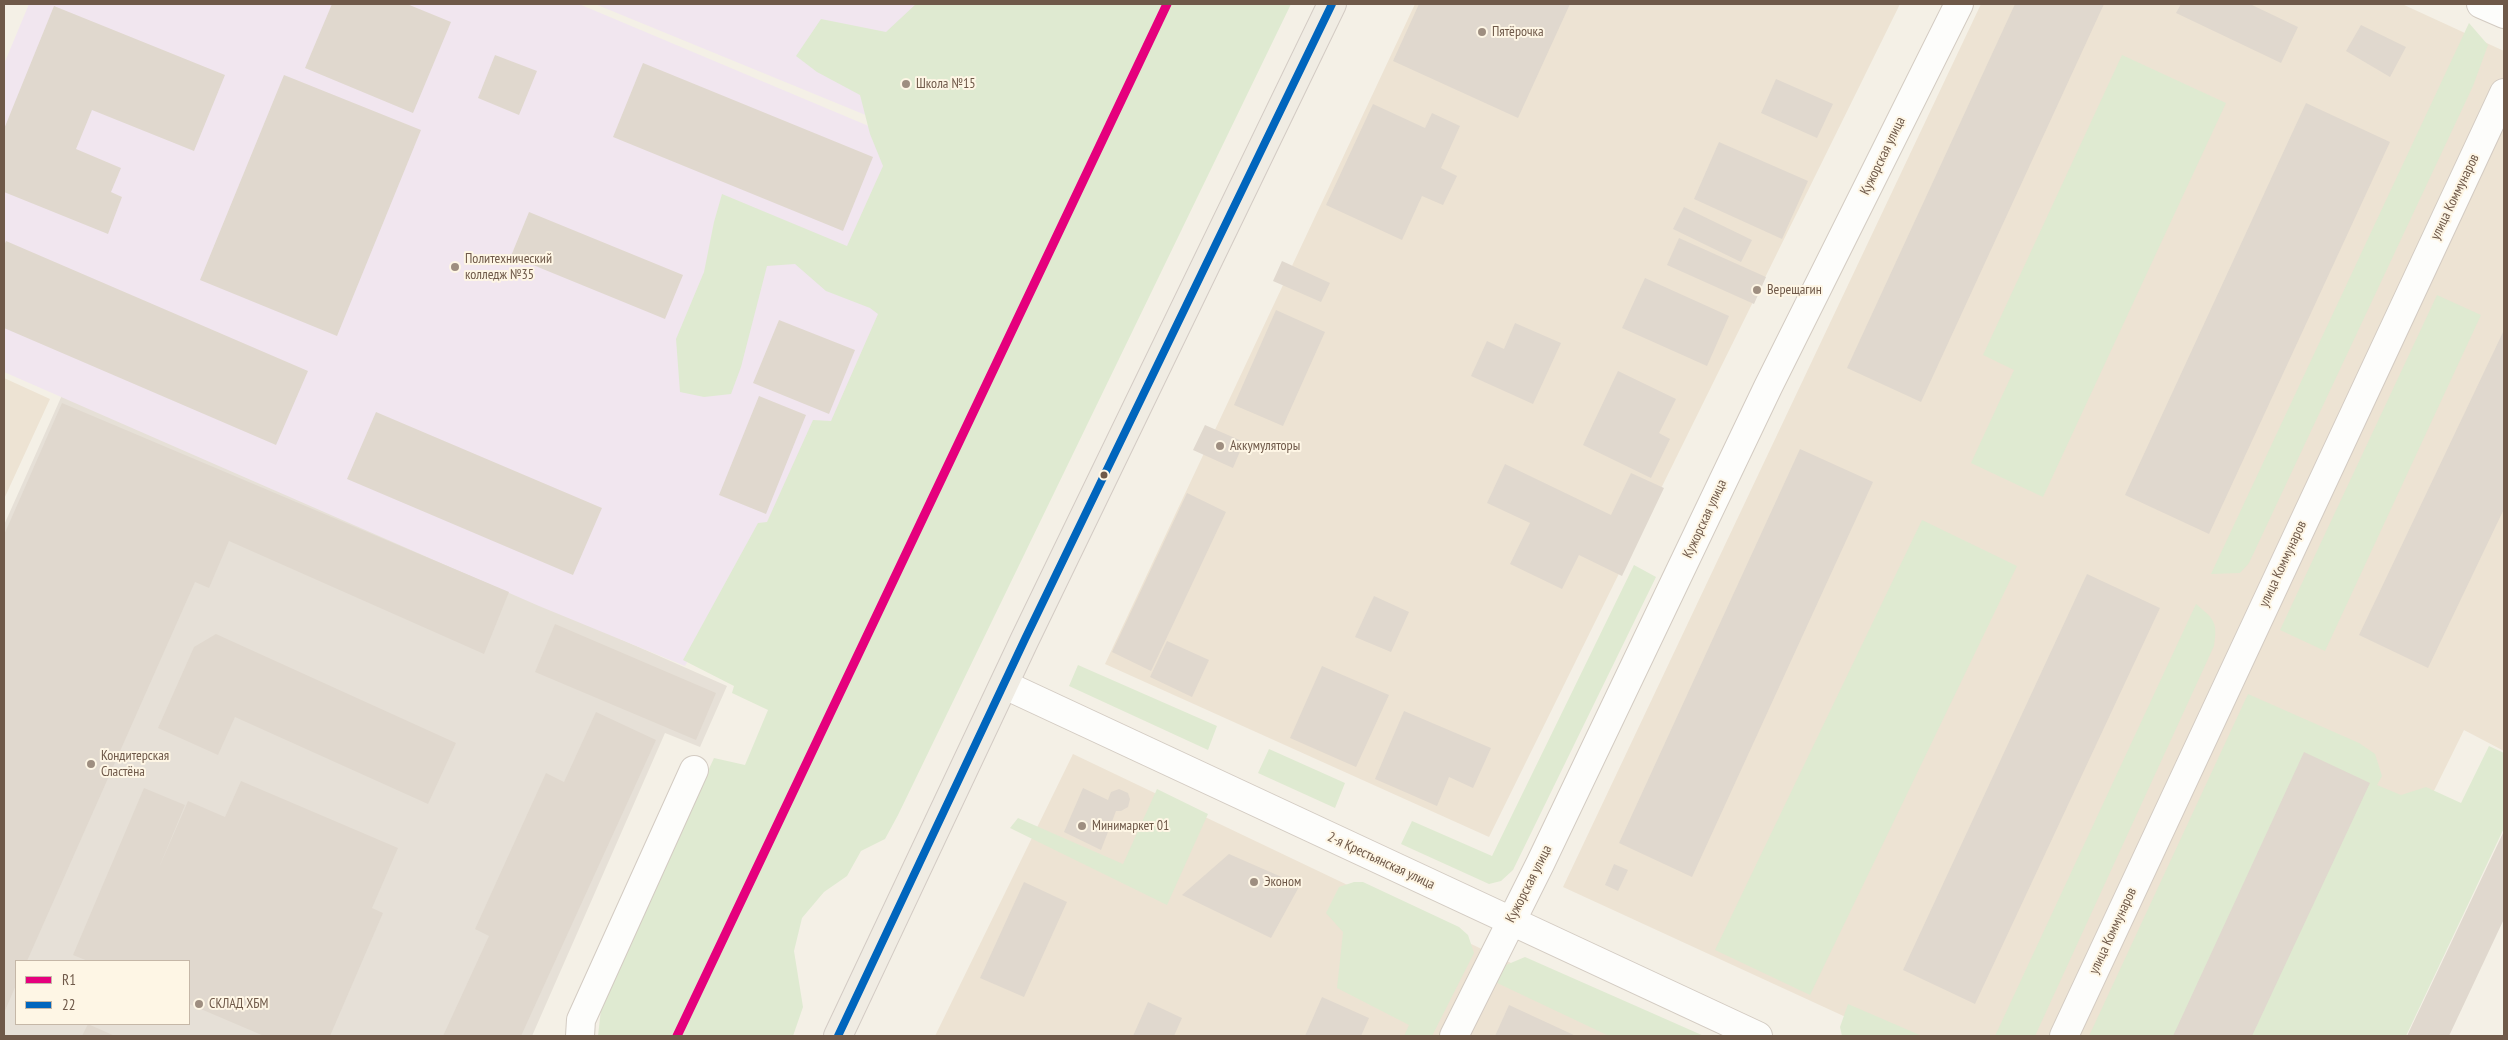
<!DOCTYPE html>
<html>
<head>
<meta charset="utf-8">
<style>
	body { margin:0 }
	#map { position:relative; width:2508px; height:1040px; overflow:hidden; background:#f4f0e6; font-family:"PT Sans Narrow",sans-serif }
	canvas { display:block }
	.frame { position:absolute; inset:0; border:5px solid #6f5949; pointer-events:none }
	.legend { position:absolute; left:15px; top:960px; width:175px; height:65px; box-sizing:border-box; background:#fef6e5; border:1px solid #c5b7a7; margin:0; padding:6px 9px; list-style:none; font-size:15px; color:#6f5949 }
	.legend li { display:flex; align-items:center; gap:10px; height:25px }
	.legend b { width:25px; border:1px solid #c5b7a7 }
</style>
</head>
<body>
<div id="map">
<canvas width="2508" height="1040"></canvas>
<div class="frame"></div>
<ul class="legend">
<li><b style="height:6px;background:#e5007d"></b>R1</li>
<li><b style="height:6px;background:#0065bd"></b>22</li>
</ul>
</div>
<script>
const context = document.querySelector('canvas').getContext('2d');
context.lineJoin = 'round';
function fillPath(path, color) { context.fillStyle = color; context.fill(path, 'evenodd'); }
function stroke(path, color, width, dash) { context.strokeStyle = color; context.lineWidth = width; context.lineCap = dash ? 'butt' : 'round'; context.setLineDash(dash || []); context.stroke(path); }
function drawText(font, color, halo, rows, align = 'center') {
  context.font = font + ' "PT Sans Narrow",sans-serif'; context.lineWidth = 4; context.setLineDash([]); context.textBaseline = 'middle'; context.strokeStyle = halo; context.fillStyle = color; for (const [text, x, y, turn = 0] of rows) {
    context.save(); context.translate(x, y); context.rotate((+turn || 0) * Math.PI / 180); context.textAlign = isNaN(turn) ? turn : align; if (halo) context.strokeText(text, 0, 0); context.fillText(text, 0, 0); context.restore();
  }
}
fillPath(new Path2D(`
	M 1415,4 L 1900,4 L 1489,837 L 1105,664 Z
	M 1981,4 L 2402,4 L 2504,51 L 2504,751 L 2464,730 L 2313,1036 L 1887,1036 L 1563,887 Z
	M 4,378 L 50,399 L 4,499 Z
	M 1073,754 L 1664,1036 L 935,1036 Z`), '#ede3d3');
fillPath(new Path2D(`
	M 63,393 L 727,686 L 700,747 L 665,733 L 532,1036 L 4,1036 L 4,525 ZM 16,961 L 189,961 L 189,1024 L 16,1024 Z`), '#e6e0d7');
fillPath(new Path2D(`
	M 29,4 L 579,4 L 954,162 L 832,429 L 820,430 L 685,666 L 539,606 L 4,372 L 4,64 Z
	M 595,4 L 1057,4 L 985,164 Z`), '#f1e6ef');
fillPath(new Path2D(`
	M 916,4 L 1291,4 L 898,815 L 885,839 L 861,851 L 847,876 L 824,892 L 802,918 L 794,951 L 803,1007 L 793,1036 L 598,1036 L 602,1000 L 714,758 L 745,765 L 768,710 L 732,693 L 734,686 L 683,660 L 758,523 L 767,522 L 813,420 L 831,421 L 878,314 L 870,308 L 826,291 L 795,264 L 767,266 L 741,367 L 731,394 L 704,397 L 680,392 L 676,339 L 704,272 L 714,222 L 722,194 L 847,246 L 883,166 L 870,134 L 860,95 L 817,72 L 796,56 L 821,19 L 886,32 Z
	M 2469,23 L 2488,45 L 2473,86 L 2249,563 L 2240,573 L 2211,574 Z
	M 2122,55 L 2226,103 L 2043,497 L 1971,463 L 2014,370 L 1983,355 Z
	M 2437,295 L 2481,315 L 2325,651 L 2280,630 Z
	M 1922,520 L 2017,566 L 1810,995 L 1715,950 Z
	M 1634,565 L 1656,577 L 1513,870 L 1501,881 L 1489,884 L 1401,844 L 1412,821 L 1492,856 Z
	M 2196,604 C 2214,619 2218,622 2214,646 L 2035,1036 L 1995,1036 Z
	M 1078,665 L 1217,726 L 1208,750 L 1069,686 Z
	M 2248,694 L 2359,743 L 2375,754 L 2382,776 L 2377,785 L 2401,795 L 2426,787 L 2461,803 L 2489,746 L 2504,753 L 2504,828 L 2406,1036 L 2089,1036 Z
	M 1269,749 L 1345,783 L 1335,808 L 1258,773 Z
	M 1157,789 L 1208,814 L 1167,905 L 1010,828 L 1018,818 L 1123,864 Z
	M 1354,882 L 1363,882 L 1459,927 L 1468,935 L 1474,953 L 1432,1036 L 1404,1036 L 1409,1025 L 1337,988 L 1343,932 L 1326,913 L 1339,887 Z
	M 1525,957 L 1704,1036 L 1609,1036 L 1493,981 L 1506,965 Z
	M 1848,1004 L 1922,1036 L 1842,1036 L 1840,1027 Z`), '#dfead1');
fillPath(new Path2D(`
	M 332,4 L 407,4 L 451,22 L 413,113 L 305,68 Z
	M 1419,4 L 1570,4 L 1518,118 L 1393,61 Z
	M 2015,4 L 2104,4 L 1921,402 L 1847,368 Z
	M 2181,4 L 2250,4 L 2298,27 L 2281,63 L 2176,13 Z
	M 54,6 L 225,75 L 194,151 L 92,110 L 76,149 L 121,168 L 111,192 L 122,197 L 108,234 L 4,192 L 4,129 Z
	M 2361,25 L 2406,47 L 2390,77 L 2346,51 Z
	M 495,55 L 537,71 L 519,115 L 478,98 Z
	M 643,63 L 873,157 L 843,231 L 613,137 Z
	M 284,75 L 421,130 L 337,336 L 200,280 Z
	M 1776,79 L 1833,104 L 1817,138 L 1761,113 Z
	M 2306,103 L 2390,142 L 2209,534 L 2125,495 Z
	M 1373,104 L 1425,128 L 1432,113 L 1460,126 L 1441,168 L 1457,176 L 1443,205 L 1422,196 L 1402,240 L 1326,205 Z
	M 1719,142 L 1808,181 L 1782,239 L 1694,199 Z
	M 1684,207 L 1752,240 L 1741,262 L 1673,229 Z
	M 529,212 L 683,275 L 665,319 L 511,256 Z
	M 1679,238 L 1766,277 L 1754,304 L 1667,265 Z
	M 6,241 L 308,371 L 276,445 L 4,328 L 4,246 Z
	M 1282,261 L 1330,283 L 1321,302 L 1273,281 Z
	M 1645,278 L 1729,316 L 1707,366 L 1622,328 Z
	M 1276,310 L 1325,332 L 1283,426 L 1234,405 Z
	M 779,320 L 855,350 L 829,414 L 753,383 Z
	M 1515,323 L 1561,343 L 1533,404 L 1471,376 L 1487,341 L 1504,349 Z
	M 2504,330 L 2504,509 L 2428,668 L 2359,635 Z
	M 1618,371 L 1676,399 L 1659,433 L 1670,439 L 1651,478 L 1583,445 Z
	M 759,396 L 806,415 L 766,514 L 719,495 Z
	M 62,403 L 509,592 L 484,654 L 229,541 L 209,588 L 195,582 L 27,961 L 16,961 L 16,985 L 4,1013 L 4,535 Z
	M 376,412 L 602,508 L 573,575 L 347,479 Z
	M 1205,425 L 1244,442 L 1233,468 L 1193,450 Z
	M 1800,449 L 1873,482 L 1692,877 L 1619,843 Z
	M 1505,464 L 1611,515 L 1631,473 L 1664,488 L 1622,576 L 1579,555 L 1562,589 L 1510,564 L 1530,523 L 1487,503 Z
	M 1187,493 L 1226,512 L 1151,671 L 1112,652 Z
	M 2087,574 L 2160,608 L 1975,1004 L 1903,970 Z
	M 1374,596 L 1409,612 L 1391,652 L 1355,637 Z
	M 555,624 L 716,693 L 696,740 L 535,672 Z
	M 216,634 L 456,743 L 428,804 L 235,717 L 218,755 L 158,728 L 194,647 Z
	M 1167,641 L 1209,660 L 1192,697 L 1150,677 Z
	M 1322,666 L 1389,695 L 1356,767 L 1290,738 Z
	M 1404,711 L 1491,748 L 1473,788 L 1449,777 L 1437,806 L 1375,779 Z
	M 596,712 L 656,740 L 521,1036 L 443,1036 L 489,936 L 475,929 L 546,773 L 564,782 Z
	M 2304,752 L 2370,783 L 2252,1036 L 2173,1036 Z
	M 241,781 L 398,848 L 372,908 L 383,913 L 330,1036 L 264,1036 L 189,1004 L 189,961 L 88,961 L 73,955 L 144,788 L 185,805 L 158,870 L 188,801 L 225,817 Z
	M 1083,788 L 1108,800 L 1111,792 L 1119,789 L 1128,793 L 1130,799 L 1128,807 L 1121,811 L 1116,811 L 1101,850 L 1064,832 Z
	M 2504,831 L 2504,919 L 2449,1036 L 2407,1036 Z
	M 1229,854 L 1300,885 L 1271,938 L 1182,895 Z
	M 1614,864 L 1628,870 L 1618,891 L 1605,885 Z
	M 1024,882 L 1067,902 L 1024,997 L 980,978 Z
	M 1322,997 L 1369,1018 L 1361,1036 L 1305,1036 Z
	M 1148,1002 L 1182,1018 L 1174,1036 L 1133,1036 Z
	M 1509,1005 L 1576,1036 L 1495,1036 Z
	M 88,1024 L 115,1036 L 82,1036 Z`), '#e0d8ce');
const minor = new Path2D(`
	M 2481,4 L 2504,14
	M 1005,685 L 1758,1036
	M 580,1036 L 581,1020 L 694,770
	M 1454,1036 L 1540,864 L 1768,387 L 1959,4
	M 2064,1036 L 2504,93`);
const major = new Path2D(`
	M 838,1036 L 1025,639 L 1332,4`);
stroke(minor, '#d3cbc2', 30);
stroke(major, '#d3cbc4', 30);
stroke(minor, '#fdfdfb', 28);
stroke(major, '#f0ece3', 28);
stroke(new Path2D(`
	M 838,1036 L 1025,639 L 1332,4`), '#0065bd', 8);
stroke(new Path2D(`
	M 677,1036 L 1167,4`), '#e5007d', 9);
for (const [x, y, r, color] of [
	[1482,32,5,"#9e8e80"],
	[906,84,5,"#9e8e80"],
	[455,267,5,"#9e8e80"],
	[1757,290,5,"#9e8e80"],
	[1220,446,5,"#9e8e80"],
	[1104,475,4.5,"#6f5949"],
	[91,764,5,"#9e8e80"],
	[1082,826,5,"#9e8e80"],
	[1254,882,5,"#9e8e80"],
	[199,1004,5,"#9e8e80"]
]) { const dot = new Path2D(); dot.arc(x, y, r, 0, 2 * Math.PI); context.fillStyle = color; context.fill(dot); stroke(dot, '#fef6e5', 2); }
drawText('14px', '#6f5949', '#fef6e5', [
	["Пятёрочка",1492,32],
	["Школа №15",916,84],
	["Политехнический",465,259],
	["колледж №35",465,275],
	["Верещагин",1767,290],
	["Аккумуляторы",1230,446],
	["Кондитерская",101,756],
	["Сластёна",101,772],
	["Минимаркет 01",1092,826],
	["Эконом",1264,882],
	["СКЛАД ХБМ",209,1004]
], 'left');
drawText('14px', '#6f5949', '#fef6e5', [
	["Кужорская улица",1883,156,-64],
	["улица Коммунаров",2455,197,-64],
	["Кужорская улица",1705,519,-65],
	["улица Коммунаров",2283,564,-65],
	["2-я Крестьянская улица",1381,861,25],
	["Кужорская улица",1529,884,-63],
	["улица Коммунаров",2113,931,-65]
]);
</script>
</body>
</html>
